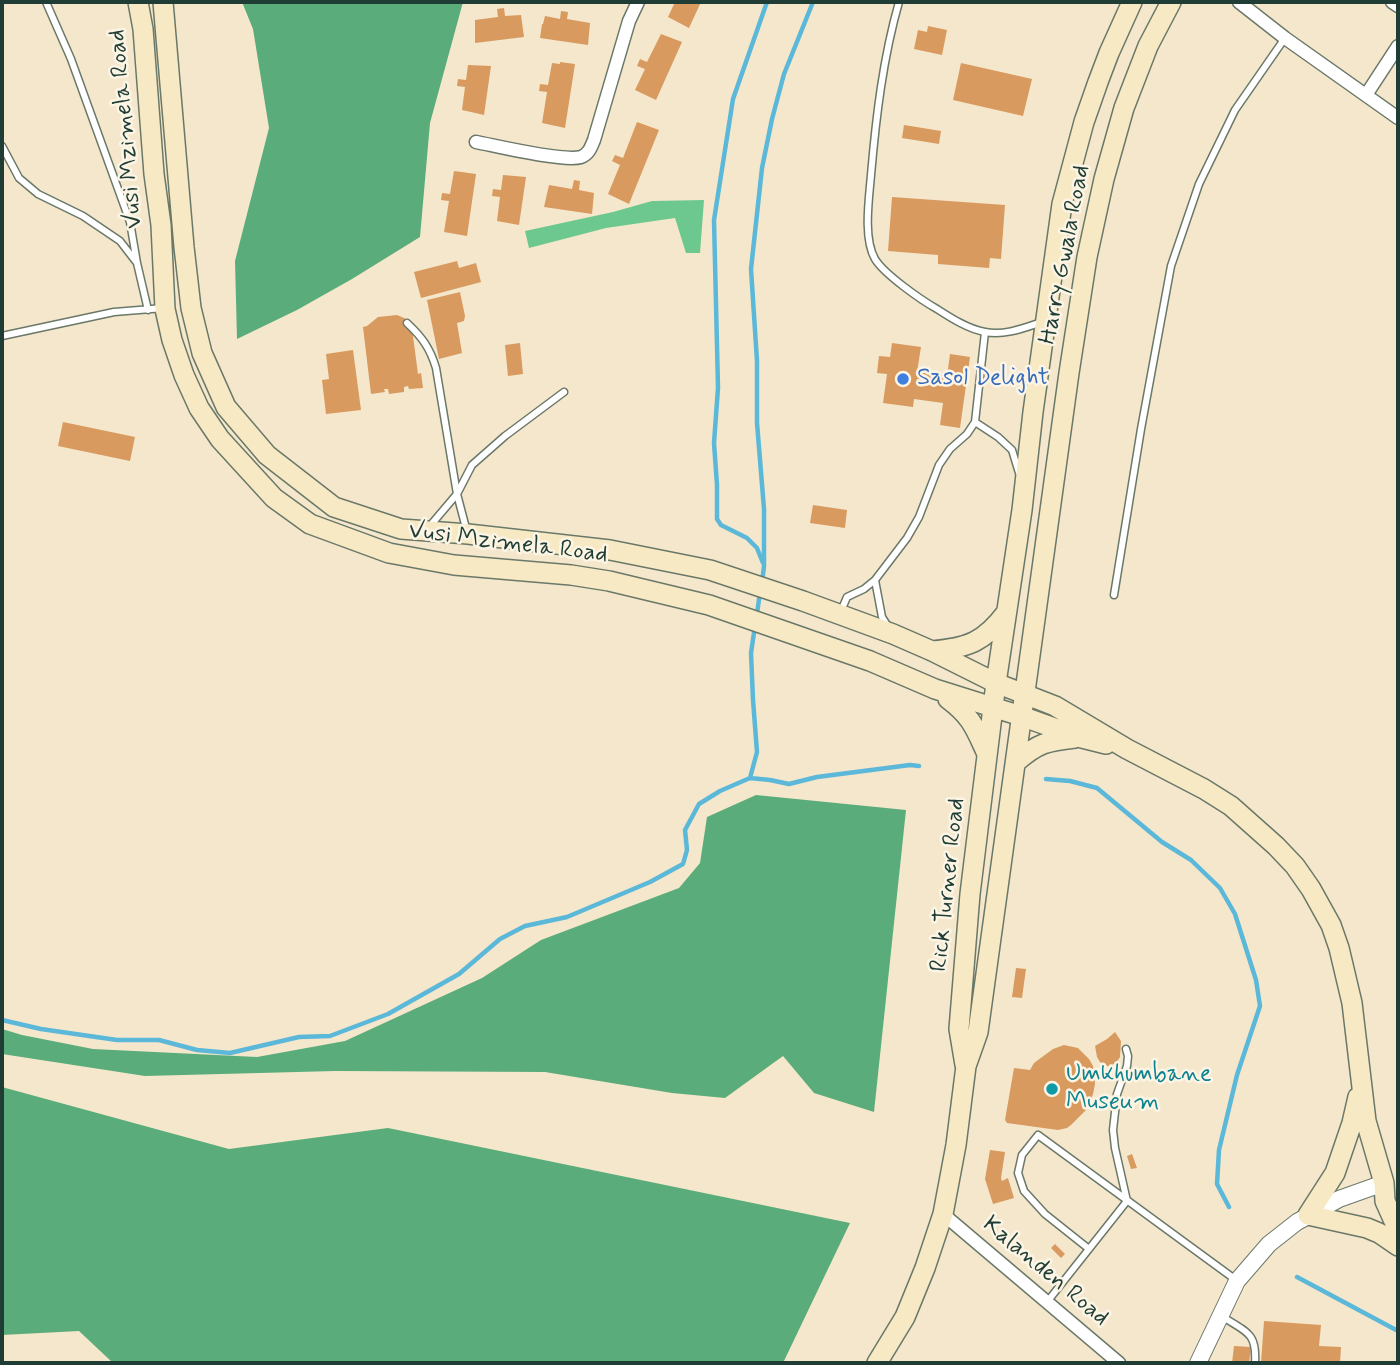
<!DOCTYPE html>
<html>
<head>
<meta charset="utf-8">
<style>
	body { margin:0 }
	#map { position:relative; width:1400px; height:1365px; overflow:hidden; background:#f5e7cc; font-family:Mynerve,sans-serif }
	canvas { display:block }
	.frame { position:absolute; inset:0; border:4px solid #1f3d34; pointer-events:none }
</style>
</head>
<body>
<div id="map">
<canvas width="1400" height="1365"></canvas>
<div class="frame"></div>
</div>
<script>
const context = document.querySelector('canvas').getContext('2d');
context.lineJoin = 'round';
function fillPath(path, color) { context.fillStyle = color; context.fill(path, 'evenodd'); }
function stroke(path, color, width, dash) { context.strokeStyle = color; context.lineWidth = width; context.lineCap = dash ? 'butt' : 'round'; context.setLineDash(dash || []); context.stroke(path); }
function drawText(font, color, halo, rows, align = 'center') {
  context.font = font + ' Mynerve,sans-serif'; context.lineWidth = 5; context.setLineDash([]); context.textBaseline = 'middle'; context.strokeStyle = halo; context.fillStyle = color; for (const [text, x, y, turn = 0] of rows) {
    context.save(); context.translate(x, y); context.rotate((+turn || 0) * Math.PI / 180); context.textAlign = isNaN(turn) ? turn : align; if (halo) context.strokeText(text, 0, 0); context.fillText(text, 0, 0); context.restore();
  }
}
fillPath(new Path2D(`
	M 704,200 L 700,253 L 686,253 L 675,218 L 606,228 L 529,248 L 525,231 L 613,212 L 652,201 Z`), '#6dc88f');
fillPath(new Path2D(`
	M 242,2 L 463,2 L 430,123 L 420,237 L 352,279 L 297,310 L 237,339 L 235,261 L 269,128 L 253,29 Z
	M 756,795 L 906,810 L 874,1112 L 814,1093 L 783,1056 L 725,1098 L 672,1093 L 545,1072 L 335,1071 L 145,1076 L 2,1054 L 2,1029 L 22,1035 L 93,1049 L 257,1057 L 345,1041 L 482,978 L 541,940 L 679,888 L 700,863 L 707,817 Z
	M 2,1087 L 229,1149 L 388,1128 L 850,1223 L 783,1363 L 113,1363 L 79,1331 L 2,1335 Z`), '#5aac7a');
stroke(new Path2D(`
	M 763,563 L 757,548 L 747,538 L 721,525 L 717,519 L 717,485 L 714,443 L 718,388 L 714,220 L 733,99 L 767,2
	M 762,583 L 764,566 L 764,509 L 757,423 L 757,361 L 751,269 L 762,168 L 772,119 L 784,74 L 813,2
	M 757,614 L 760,592
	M 750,778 L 770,780 L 789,784 L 817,777 L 910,765 L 919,766
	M 1046,779 L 1070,781 L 1097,788 L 1162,842 L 1191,860 L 1220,888 L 1235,914 L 1256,980 L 1260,1006 L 1237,1075 L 1219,1150 L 1217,1184 L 1229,1207
	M 2,1020 L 41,1029 L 117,1040 L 159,1040 L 197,1050 L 230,1053 L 299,1037 L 330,1036 L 388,1014 L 459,974 L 500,939 L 525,926 L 567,917 L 650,882 L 683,864 L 687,850 L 685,830 L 699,804 L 720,791 L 750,778 L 757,752 L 753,700 L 751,653 L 755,626
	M 1297,1277 L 1398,1331`), '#5bb8d9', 4.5);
fillPath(new Path2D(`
	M 675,2 L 701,2 L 689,28 L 668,17 Z
	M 504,8 L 505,16 L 521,15 L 524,37 L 475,43 L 475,20 L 498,17 L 497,9 Z
	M 561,11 L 568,12 L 567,19 L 590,23 L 588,45 L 540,38 L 542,24 L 543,24 L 545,16 L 560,19 Z
	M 928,26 L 947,30 L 942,55 L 914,49 L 918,30 L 927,32 Z
	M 661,34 L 682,42 L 656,100 L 635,90 L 645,69 L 637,66 L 640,59 L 647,62 Z
	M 560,62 L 575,64 L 565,128 L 542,123 L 547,92 L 539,91 L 540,84 L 548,85 L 552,63 L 560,64 Z
	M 961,63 L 1032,79 L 1023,116 L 953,100 Z
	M 468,65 L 491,66 L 484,115 L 462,110 L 465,87 L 457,86 L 458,79 L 466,80 Z
	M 637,122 L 659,130 L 629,204 L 608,194 L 620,165 L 612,161 L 615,155 L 623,158 Z
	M 904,125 L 941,131 L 939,144 L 902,138 Z
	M 454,171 L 476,174 L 467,236 L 444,232 L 449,201 L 441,200 L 442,193 L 450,194 Z
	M 503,175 L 526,177 L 519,225 L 497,221 L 500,197 L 492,196 L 493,189 L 501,190 Z
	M 574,180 L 580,181 L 579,190 L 594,193 L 592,214 L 544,207 L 549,185 L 572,189 Z
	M 892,197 L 1005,205 L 1001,259 L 990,258 L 989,268 L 938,264 L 938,255 L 888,251 Z
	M 457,261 L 459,268 L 476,263 L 481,282 L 421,298 L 414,272 Z
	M 460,292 L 465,316 L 464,321 L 457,323 L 462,353 L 439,359 L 427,300 Z
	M 397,315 L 411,321 L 418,374 L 421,373 L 423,388 L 409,389 L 408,386 L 404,387 L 404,392 L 389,394 L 388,389 L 384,389 L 385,392 L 371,394 L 363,327 L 367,326 L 378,317 Z
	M 520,343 L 523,374 L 508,376 L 505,345 Z
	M 892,343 L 921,347 L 917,372 L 947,376 L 950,354 L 970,357 L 960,428 L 940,425 L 943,403 L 914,399 L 913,407 L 883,403 L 887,374 L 877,373 L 879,356 L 890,357 Z
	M 353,350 L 361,410 L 326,414 L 322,380 L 329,379 L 326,354 Z
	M 63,422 L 135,437 L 130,461 L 58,446 Z
	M 813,505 L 847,510 L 845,528 L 810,523 Z
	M 1016,968 L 1026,969 L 1022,998 L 1012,997 Z
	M 1115,1032 L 1121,1041 L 1120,1057 L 1116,1063 L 1109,1066 L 1107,1066 L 1100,1062 L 1097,1057 L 1095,1046 L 1107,1039 Z
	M 1064,1045 L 1078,1048 L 1089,1059 L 1093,1066 L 1095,1084 L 1093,1094 L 1087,1109 L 1071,1125 L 1067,1128 L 1058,1130 L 1007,1123 L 1005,1120 L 1014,1068 L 1030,1070 L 1034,1063 L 1053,1049 Z
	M 990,1150 L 1005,1152 L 1001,1178 L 1002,1181 L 1008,1178 L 1014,1198 L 993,1204 L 985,1179 Z
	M 1132,1154 L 1137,1168 L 1131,1169 L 1127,1156 Z
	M 1055,1244 L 1065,1254 L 1061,1258 L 1051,1248 Z
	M 1264,1321 L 1321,1325 L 1319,1346 L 1341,1347 L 1340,1363 L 1261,1363 Z
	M 1234,1346 L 1251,1347 L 1249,1363 L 1232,1363 Z`), '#d89a5f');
const service = new Path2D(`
	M 46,2 L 71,59 L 130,222 L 137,263
	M 899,2 C 883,58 876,117 871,175 C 869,199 863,238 875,259 C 884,274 921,300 937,309 C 951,318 968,329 985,332 C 1004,336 1024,328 1042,322
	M 2,146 L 19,178 L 38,194 L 83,216 L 120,241 L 137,263 L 148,310
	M 407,323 C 422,337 430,348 436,368 L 457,494 L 467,532
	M 2,336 L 114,312 L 164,308
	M 975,422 L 998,437 L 1012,450 L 1019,473
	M 429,527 L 457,494 L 472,465 L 505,436 L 564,392
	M 875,580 L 882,617 L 887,625
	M 1114,595 L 1141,429 L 1171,266 L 1199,184 L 1235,110 L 1285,38
	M 841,611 L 847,597 L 864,589 L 875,580 L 907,538 L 919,517 L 939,465 L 950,449 L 967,434 L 975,422 L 985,332
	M 1089,1249 L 1045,1214 L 1024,1191 L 1018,1173 L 1022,1155 L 1038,1135 L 1236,1280
	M 1047,1302 L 1127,1201 L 1115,1148 L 1113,1130 L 1117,1094 L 1127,1066 L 1128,1056 L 1126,1049
	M 1223,1317 C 1246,1332 1257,1332 1255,1363`);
const minor = new Path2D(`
	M 1239,2 L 1285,38 L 1398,118
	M 1392,2 L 1398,6
	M 1366,95 L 1398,46
	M 476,142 C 497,146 563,162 581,157 C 589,154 591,147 594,140 L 629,21 L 638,2
	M 943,1214 L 1119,1363`);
const tertiary = new Path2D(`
	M 1198,1363 L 1237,1281 L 1269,1244 L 1297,1222 L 1339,1199 L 1384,1183`);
const secondary = new Path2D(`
	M 138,2 L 143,29 L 154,174 L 161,225 L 165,309 L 172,340 L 184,375 L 199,408 L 220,439 L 274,498 L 310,524 L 389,553 L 454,565 L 571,575 L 609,581 L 709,605 L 870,661 L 935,689 L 1021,716 L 1082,738 L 1106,744
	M 163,2 L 184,247 L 191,308 L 202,353 L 226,407 L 267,455 L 334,507 L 401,529 L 468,534 L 610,550 L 710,570 L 803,601 L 893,634 L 932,651 L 996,683 L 1055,706 L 1127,749 L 1204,789 L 1231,806 L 1276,846 L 1295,866 L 1311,889 L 1331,925 L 1339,948 L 1352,1003 L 1366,1121 L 1384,1183 L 1385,1201 L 1398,1230
	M 932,651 C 968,648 984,642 1006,613
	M 948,699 C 972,717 975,728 987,754
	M 1016,762 C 1038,743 1047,741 1075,738
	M 965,1065 L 959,1029 L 970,894 L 996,683 L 1022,510 L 1033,412 L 1062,204 L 1084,122 L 1098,82 L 1109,53 L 1132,2
	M 1358,1097 L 1352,1123 L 1335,1173 L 1308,1215 L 1367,1228 L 1379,1233 L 1398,1246
	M 877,1363 L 905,1317 L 925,1268 L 943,1214 L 956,1145 L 966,1066 L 978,1032 L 1069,373 L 1087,257 L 1104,179 L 1124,108 L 1148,46 L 1171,2`);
stroke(service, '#6a7869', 9);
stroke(minor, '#6a7869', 15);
stroke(tertiary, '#6a7869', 18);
stroke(secondary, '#6a7869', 22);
stroke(service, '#fff', 6);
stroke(minor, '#fff', 12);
stroke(tertiary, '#fff', 16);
stroke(secondary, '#f7e9c3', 19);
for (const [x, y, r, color] of [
	[903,379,7,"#3f7fe0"],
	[1052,1089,7,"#0f9aa8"]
]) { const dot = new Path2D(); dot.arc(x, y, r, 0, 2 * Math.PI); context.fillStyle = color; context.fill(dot); stroke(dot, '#fcf5e5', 2.5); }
drawText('24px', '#1f3d34', '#fcf5e5', [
	["Vusi Mzimela Road",127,129,-95],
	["Harry Gwala Road",1066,255,-79],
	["Vusi Mzimela Road",508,544,7],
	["Rick Turner Road",949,885,-84],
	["Kalanden Road",1045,1272,40]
]);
drawText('24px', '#366cbe', '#fcf5e5', [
	["Sasol Delight",917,379]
], 'left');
drawText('24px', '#0d838f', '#fcf5e5', [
	["Umkhumbane",1066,1075],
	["Museum",1066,1103]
], 'left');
</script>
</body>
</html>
